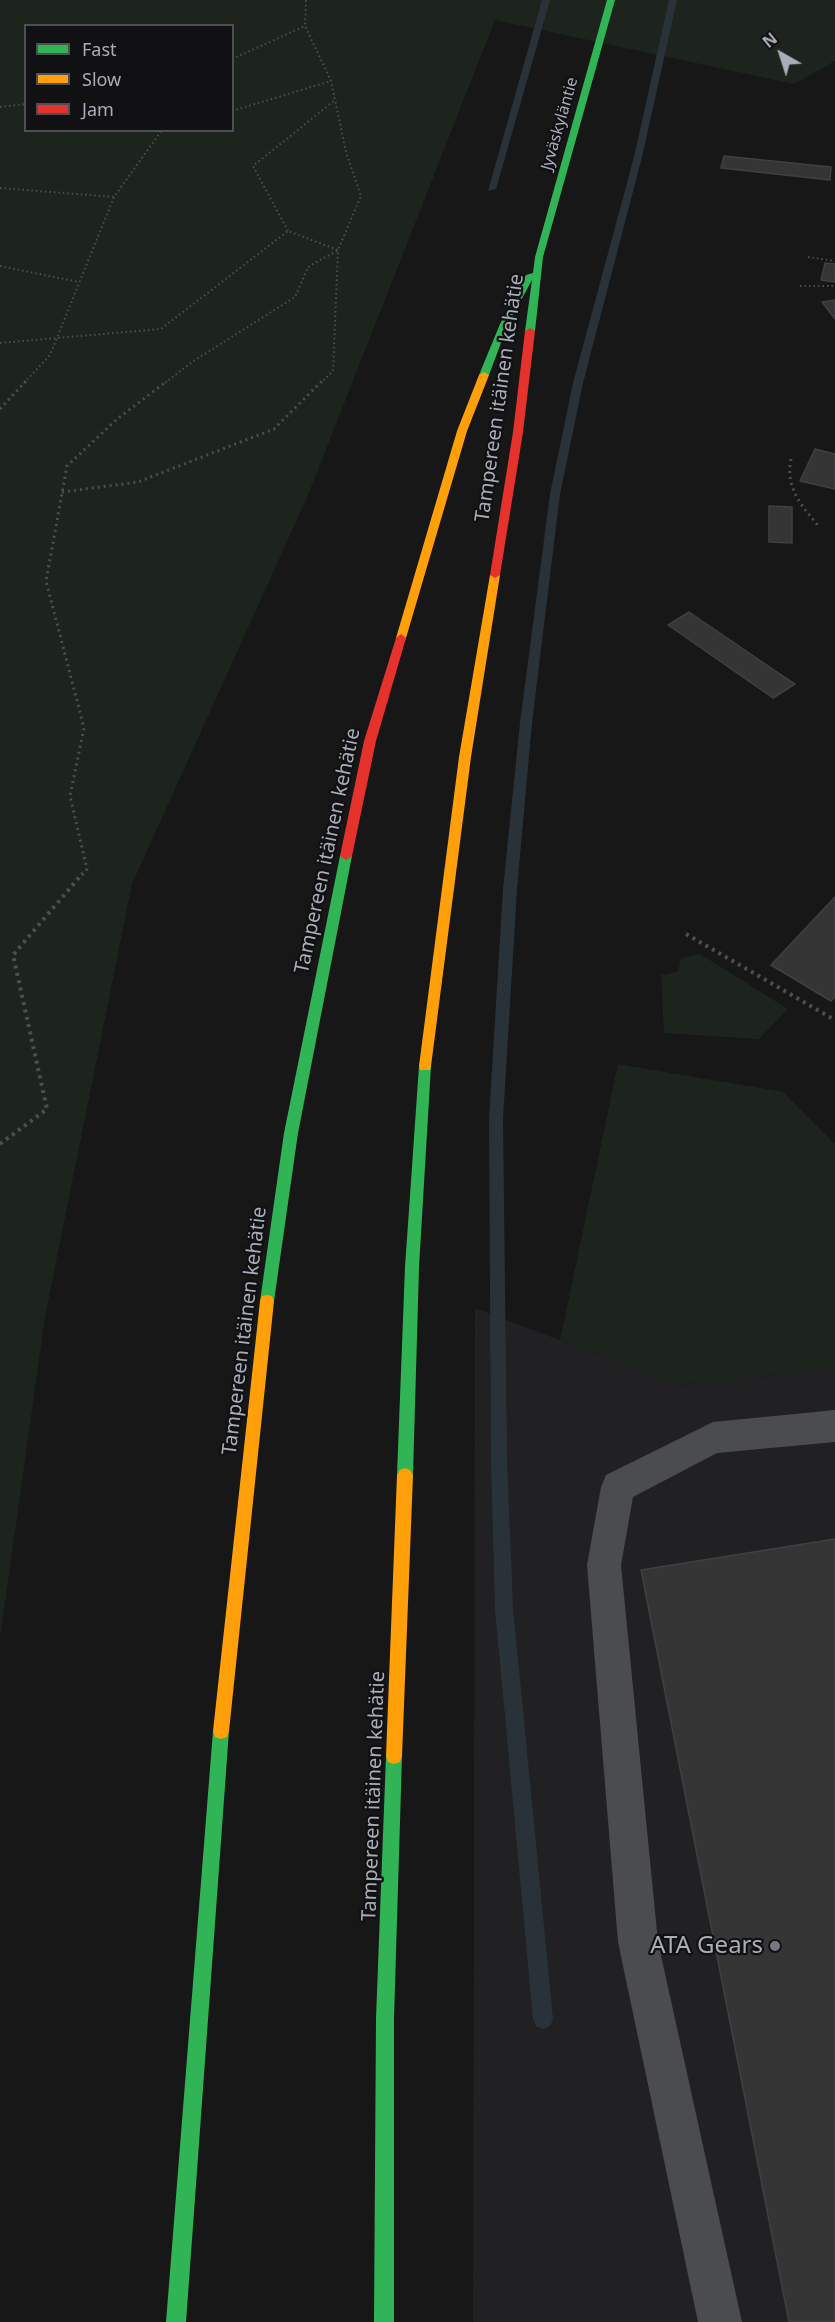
<!DOCTYPE html>
<html>
<head>
<meta charset="utf-8">
<style>
	body { margin:0 }
	#map { position:relative; width:835px; height:2322px; overflow:hidden; background:#171717; font-family:"Noto Sans",sans-serif }
	canvas { display:block }
	.legend { position:absolute; left:24px; top:24px; width:210px; height:108px; box-sizing:border-box; background:#111113; border:2px solid #4d4f55; margin:0; padding:8px 10px; list-style:none; font-size:18px; color:#a8adb8 }
	.legend li { display:flex; align-items:center; gap:12px; height:30px }
	.legend b { width:30px; border:2px solid #4d4f55 }
	.north { position:absolute; left:751px; top:24px; width:60px; height:60px; -webkit-text-stroke:4px #111113; paint-order:stroke; rotate:321deg; font-size:16px; font-weight:700; line-height:24px; text-align:center; color:#a8adb8 }
	.north::after { content:''; display:block; margin:auto; width:21px; height:27px; background:#a8adb8; clip-path:polygon(50% 0,100% 100%,50% 72%,0 100%) }
</style>
</head>
<body>
<div id="map">
<canvas width="835" height="2322"></canvas>
<ul class="legend">
<li><b style="height:8px;background:#30b455"></b>Fast</li>
<li><b style="height:8px;background:#ff9f0a"></b>Slow</li>
<li><b style="height:8px;background:#e5322d"></b>Jam</li>
</ul>
<div class="north">N</div>
</div>
<script>
const context = document.querySelector('canvas').getContext('2d');
context.lineJoin = 'round';
function fillPath(path, color) { context.fillStyle = color; context.fill(path, 'evenodd'); }
function stroke(path, color, width, dash) { context.strokeStyle = color; context.lineWidth = width; context.lineCap = dash ? 'butt' : 'round'; context.setLineDash(dash || []); context.stroke(path); }
function drawText(font, color, halo, rows, align = 'center') {
  context.font = font + ' "Noto Sans",sans-serif'; context.lineWidth = 4.5; context.setLineDash([]); context.textBaseline = 'middle'; context.strokeStyle = halo; context.fillStyle = color; for (const [text, x, y, turn = 0] of rows) {
    context.save(); context.translate(x, y); context.rotate((+turn || 0) * Math.PI / 180); context.textAlign = isNaN(turn) ? turn : align; if (halo) context.strokeText(text, 0, 0); context.fillText(text, 0, 0); context.restore();
  }
}
fillPath(new Path2D(`
	M 475,1308 L 679,1385 L 835,1369 L 835,2322 L 473,2322 Z`), '#212123');
fillPath(new Path2D(`
	M 0,0 L 835,0 L 835,61 L 794,84 L 495,20 L 308,495 L 132,884 L 45,1317 L 0,1638 ZM 26,26 L 232,26 L 232,130 L 26,130 Z
	M 700,954 L 788,1009 L 759,1039 L 664,1033 L 661,975 L 678,972 L 681,958 Z
	M 618,1064 L 783,1092 L 835,1144 L 835,1369 L 679,1385 L 560,1340 Z`), '#1d241e');
fillPath(new Path2D(`
	M 542,0 L 550,0 L 496,189 L 488,191 Z
	M 669,0 L 677,0 L 642,157 L 583,383 L 560,494 L 532,723 L 517,889 L 503,1119 L 507,1461 L 513,1608 L 553,2019 L 550,2026 L 543,2029 L 536,2026 L 533,2019 L 495,1608 L 491,1461 L 489,1119 L 503,889 L 520,723 L 550,494 L 573,383 L 634,157 Z`), '#2a3239');
const building = new Path2D(`
	M 724,156 L 831,167 L 830,180 L 721,168 Z
	M 825,263 L 835,264 L 835,282 L 821,280 Z
	M 835,300 L 835,319 L 822,302 Z
	M 815,449 L 835,454 L 835,489 L 800,481 Z
	M 769,506 L 792,507 L 792,543 L 769,542 Z
	M 689,612 L 777,672 L 795,684 L 773,698 L 668,625 Z
	M 835,897 L 835,997 L 831,1001 L 771,965 Z
	M 835,1539 L 835,2322 L 789,2322 L 641,1570 Z`);
fillPath(building, '#353536');
stroke(building, '#3f4043', 1.5);
stroke(new Path2D(`
	M 232,59 L 305,26
	M 0,107 L 26,104
	M 232,111 L 331,81
	M 0,188 L 114,197
	M 288,231 L 253,166 L 335,100
	M 808,257 L 835,261
	M 0,266 L 79,282
	M 800,286 L 835,286
	M 0,343 L 161,329 L 288,231 L 338,250 L 333,371 L 321,383
	M 24,383 L 50,355 L 114,197 L 162,130
	M 165,383 L 192,362 L 295,297 L 308,267 L 338,250 L 361,196 L 346,152 L 331,81 L 305,26 L 306,0`), '#4d4e52', 2, [1.5, 3]);
stroke(new Path2D(`
	M 0,409 L 26,381
	M 791,459 C 785,489 802,506 820,528
	M 62,492 L 138,482 L 274,429 L 322,381
	M 82,875 L 87,869 L 70,796 L 84,728 L 46,581 L 67,466 L 116,420 L 167,381`), '#4d4e52', 3, [2, 4]);
stroke(new Path2D(`
	M 686,934 L 835,1020
	M 0,1144 L 47,1109 L 13,955 L 83,873`), '#4d4e52', 4, [3, 4.5]);
fillPath(new Path2D(`
	M 835,1410 L 835,1442 L 717,1453 L 633,1497 L 621,1565 L 658,1942 L 742,2322 L 698,2322 L 618,1942 L 587,1565 L 601,1487 L 606,1475 L 713,1422 Z`), '#4b4c50');
fillPath(new Path2D(`
	M 607,0 L 615,0 L 543,257 L 535,331 L 530,334 L 525,331 L 532,280 L 508,324 L 489,375 L 481,377 L 479,375 L 500,324 L 526,275 L 533,273 L 535,257 Z
	M 346,852 L 352,856 L 298,1133 L 274,1301 L 272,1306 L 267,1307 L 262,1306 L 260,1301 L 284,1133 L 340,856 Z
	M 425,1061 L 430,1062 L 431,1066 L 419,1267 L 413,1475 L 410,1480 L 405,1482 L 400,1480 L 397,1475 L 405,1267 L 419,1066 L 420,1062 Z
	M 221,1723 L 227,1725 L 229,1731 L 186,2322 L 166,2322 L 213,1731 L 215,1725 Z
	M 394,1748 L 400,1750 L 402,1756 L 394,2018 L 394,2322 L 374,2322 L 376,2018 L 386,1756 L 388,1750 Z`), '#30b455');
fillPath(new Path2D(`
	M 484,372 L 489,375 L 467,431 L 406,638 L 405,641 L 397,641 L 396,638 L 457,431 L 479,375 Z
	M 495,572 L 500,575 L 471,757 L 431,1066 L 430,1070 L 420,1070 L 419,1066 L 459,757 L 490,575 Z
	M 267,1295 L 272,1296 L 274,1301 L 229,1731 L 227,1737 L 221,1739 L 215,1737 L 213,1731 L 260,1301 L 262,1296 Z
	M 405,1468 L 410,1470 L 413,1475 L 402,1756 L 400,1762 L 394,1764 L 388,1762 L 386,1756 L 397,1475 L 400,1470 Z`), '#ff9f0a');
fillPath(new Path2D(`
	M 530,328 L 535,331 L 523,432 L 500,575 L 495,578 L 490,575 L 513,432 L 525,331 Z
	M 401,634 L 406,638 L 376,741 L 352,856 L 346,860 L 340,856 L 364,741 L 396,638 Z`), '#e5322d');
for (const [x, y, r, color] of [
	[775,1946,6,"#757880"]
]) { const dot = new Path2D(); dot.arc(x, y, r, 0, 2 * Math.PI); context.fillStyle = color; context.fill(dot); stroke(dot, '#111113', 2); }
drawText('16px', '#a8adb8', '#111113', [
	["Jyväskyläntie",560,124,-74]
]);
drawText('20px', '#a8adb8', '#111113', [
	["Tampereen itäinen kehätie",500,398,-82],
	["Tampereen itäinen kehätie",328,851,-78],
	["Tampereen itäinen kehätie",245,1331,-83],
	["Tampereen itäinen kehätie",374,1796,-88]
]);
drawText('24px', '#a8adb8', '#111113', [
	["ATA Gears",763,1946]
], 'right');
</script>
</body>
</html>
